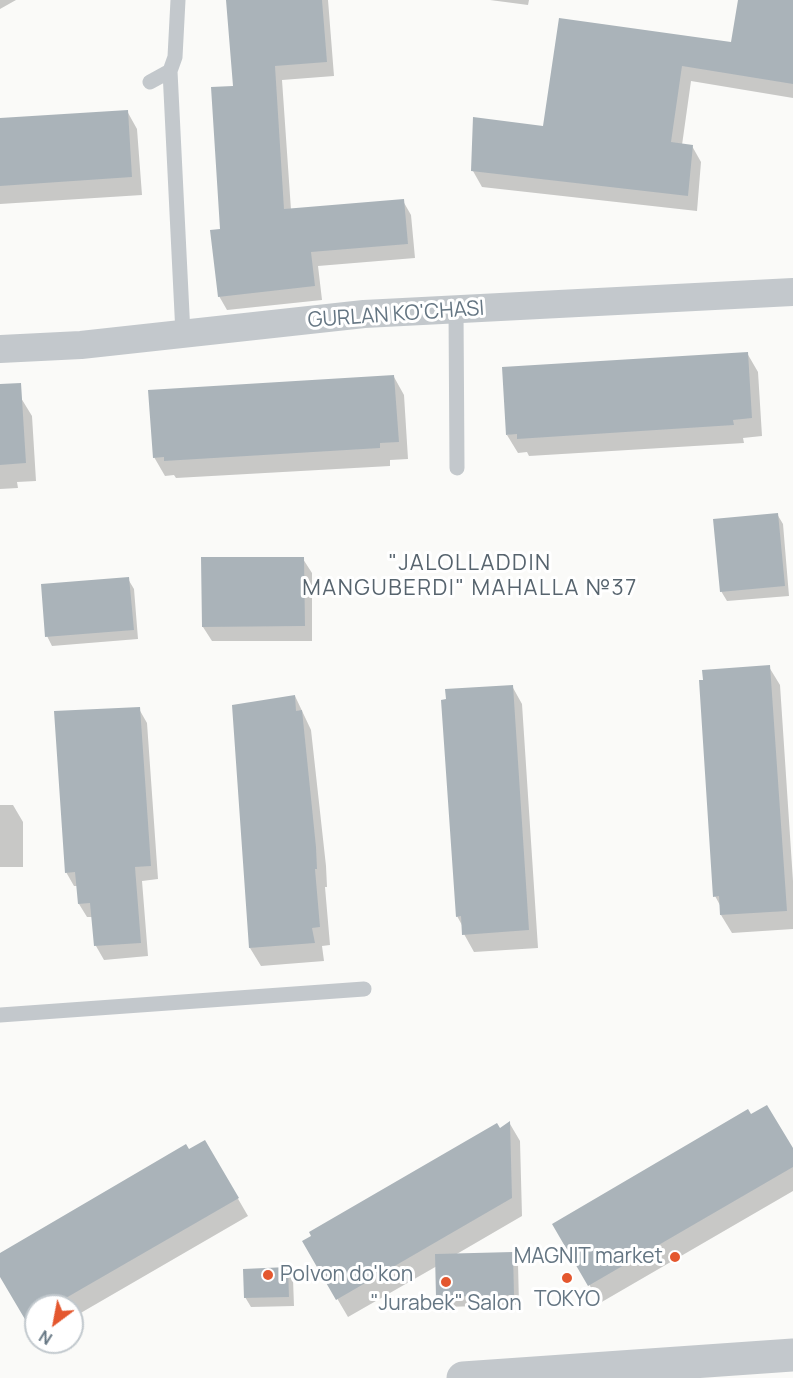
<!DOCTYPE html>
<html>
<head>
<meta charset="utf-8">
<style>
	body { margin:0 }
	#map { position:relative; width:793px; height:1378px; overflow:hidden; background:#fafaf8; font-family:Manrope,sans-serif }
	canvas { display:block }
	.north { position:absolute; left:24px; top:1294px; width:60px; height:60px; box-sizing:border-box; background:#fff; border:2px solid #c1c8cd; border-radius:50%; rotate:212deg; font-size:16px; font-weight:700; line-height:24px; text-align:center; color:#657683 }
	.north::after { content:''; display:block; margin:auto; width:21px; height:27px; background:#e4572e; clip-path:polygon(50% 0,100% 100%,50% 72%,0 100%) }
</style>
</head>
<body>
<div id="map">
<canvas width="793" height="1378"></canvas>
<div class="north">N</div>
</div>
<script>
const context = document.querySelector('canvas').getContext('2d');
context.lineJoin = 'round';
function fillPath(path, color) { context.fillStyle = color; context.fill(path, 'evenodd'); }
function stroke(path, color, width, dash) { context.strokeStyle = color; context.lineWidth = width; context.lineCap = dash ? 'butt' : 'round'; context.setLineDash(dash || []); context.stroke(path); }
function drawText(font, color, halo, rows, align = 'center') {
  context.font = font + ' Manrope,sans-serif'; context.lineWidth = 6; context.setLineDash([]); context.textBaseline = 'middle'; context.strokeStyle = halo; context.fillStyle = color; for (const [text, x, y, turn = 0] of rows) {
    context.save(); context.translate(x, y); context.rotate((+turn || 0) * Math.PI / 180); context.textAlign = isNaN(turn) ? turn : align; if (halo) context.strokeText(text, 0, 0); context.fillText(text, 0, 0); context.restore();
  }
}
fillPath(new Path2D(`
	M 0,0 L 16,0 L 0,9 Z
	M 228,0 L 328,0 L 334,76 L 282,80 L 291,210 L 403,201 L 411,215 L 415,258 L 318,266 L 322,300 L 227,310 L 219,296 L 222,231 L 235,87 Z
	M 490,0 L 529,0 L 528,5 Z
	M 739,0 L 793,0 L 793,98 L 691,81 L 682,145 L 692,146 L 701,162 L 697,211 L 482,187 L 473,171 L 545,127 L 560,20 L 732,44 Z
	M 127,111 L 137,129 L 142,195 L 0,204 L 0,120 Z
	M 747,353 L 758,372 L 762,436 L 743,438 L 744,443 L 529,456 L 527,452 L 518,453 L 507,435 Z
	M 394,377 L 404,395 L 408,459 L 390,460 L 390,466 L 176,478 L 174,475 L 165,476 L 154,457 Z
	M 21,398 L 32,416 L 36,481 L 17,482 L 18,488 L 0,489 L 0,400 Z
	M 777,514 L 783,524 L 789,596 L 727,601 L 721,591 Z
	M 303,559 L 312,573 L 312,641 L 212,641 L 203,627 Z
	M 128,579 L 134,589 L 138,639 L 52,646 L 47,636 Z
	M 769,667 L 780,685 L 793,881 L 793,929 L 732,933 L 721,915 L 721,907 L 715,896 Z
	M 512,686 L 522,704 L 538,948 L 474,952 L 464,934 L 463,927 L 457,916 Z
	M 295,696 L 311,730 L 326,866 L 327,887 L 325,887 L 330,945 L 322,946 L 324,961 L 261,966 L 250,948 Z
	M 139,709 L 147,723 L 158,879 L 142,881 L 148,956 L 104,960 L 96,946 L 93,917 L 87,917 L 79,904 L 78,886 L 74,886 L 66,872 Z
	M 0,805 L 13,805 L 23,822 L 23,867 L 0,867 Z
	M 751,1116 L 793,1151 L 793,1191 L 600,1303 L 554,1224 Z
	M 510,1124 L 520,1141 L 522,1216 L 455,1255 L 513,1253 L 518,1263 L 519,1305 L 443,1307 L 437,1297 L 437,1266 L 348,1317 L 304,1242 Z
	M 205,1142 L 248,1216 L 72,1318 L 72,1306 L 36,1306 L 36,1335 L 0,1274 L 0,1259 Z
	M 287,1269 L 293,1279 L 294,1306 L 251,1307 L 245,1297 Z`), '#0003');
fillPath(new Path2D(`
	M 226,0 L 322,0 L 327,62 L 275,66 L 284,209 L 404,199 L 408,244 L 311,252 L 315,286 L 218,297 L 210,230 L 220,229 L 211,87 L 233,86 Z
	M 738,0 L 793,0 L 793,84 L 682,66 L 671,142 L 693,145 L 688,196 L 471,171 L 473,117 L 543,126 L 559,18 L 731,42 Z
	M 128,110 L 132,177 L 0,186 L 0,118 Z
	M 748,352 L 752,418 L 733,420 L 734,425 L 517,439 L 517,434 L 506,435 L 502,367 Z
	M 394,375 L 399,442 L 380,443 L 380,448 L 164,461 L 164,457 L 153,458 L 148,390 Z
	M 21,383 L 26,463 L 0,465 L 0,384 Z
	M 778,513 L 785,586 L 720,592 L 713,519 Z
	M 201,557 L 304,557 L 305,626 L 202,627 Z
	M 129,577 L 134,630 L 45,637 L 41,584 Z
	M 770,665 L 787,911 L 720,915 L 719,896 L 713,897 L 699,680 L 703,680 L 702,670 Z
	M 513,685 L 529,930 L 462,935 L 461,916 L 456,917 L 441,700 L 446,699 L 445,689 Z
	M 295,695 L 296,711 L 302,710 L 316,847 L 317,869 L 315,869 L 320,927 L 312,928 L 315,943 L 249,948 L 232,705 Z
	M 140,707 L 151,866 L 135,867 L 141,943 L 94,946 L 90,903 L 78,904 L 75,872 L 65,873 L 54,711 Z
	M 767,1105 L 793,1148 L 793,1167 L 588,1286 L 552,1224 L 748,1109 L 751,1114 Z
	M 510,1121 L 512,1198 L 336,1300 L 302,1241 L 311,1236 L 309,1232 L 497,1123 L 500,1128 Z
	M 205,1140 L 239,1198 L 52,1306 L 36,1306 L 36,1315 L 26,1321 L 0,1277 L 0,1253 L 186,1144 L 189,1149 Z
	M 513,1252 L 514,1295 L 436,1297 L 435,1254 Z
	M 288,1267 L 289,1297 L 244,1298 L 243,1269 Z`), '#aab3b9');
stroke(new Path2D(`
	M 170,71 L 183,334
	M 150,82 L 170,71 L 175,57 L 178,0
	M 456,310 L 457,468
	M 0,1015 L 364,989`), '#c3c8cc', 15);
stroke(new Path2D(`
	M 0,349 L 81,345 L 364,314 L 793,292`), '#c3c8cc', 28);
stroke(new Path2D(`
	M 463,1378 L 793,1355`), '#c3c8cc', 33);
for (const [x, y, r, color] of [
	[675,1257,6,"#e4572e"],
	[268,1275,6,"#e4572e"],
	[567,1278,6,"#e4572e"],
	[446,1282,6,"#e4572e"]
]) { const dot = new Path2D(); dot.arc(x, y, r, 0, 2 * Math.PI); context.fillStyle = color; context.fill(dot); stroke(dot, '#fff', 2); }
drawText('21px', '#657683', '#fff', [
	["GURLAN KO'CHASI",396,315,-4]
]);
drawText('21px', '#657683', '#fff', [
	["MAGNIT market",663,1257,"right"],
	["Polvon do'kon",280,1275,"left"],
	["TOKYO",567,1300],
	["\"Jurabek\" Salon",446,1304]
]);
context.letterSpacing = '1.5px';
drawText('22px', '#57646e', '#fff', [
	["\"JALOLLADDIN",470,564],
	["MANGUBERDI\" MAHALLA №37",470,589]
]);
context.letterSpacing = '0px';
</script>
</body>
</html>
